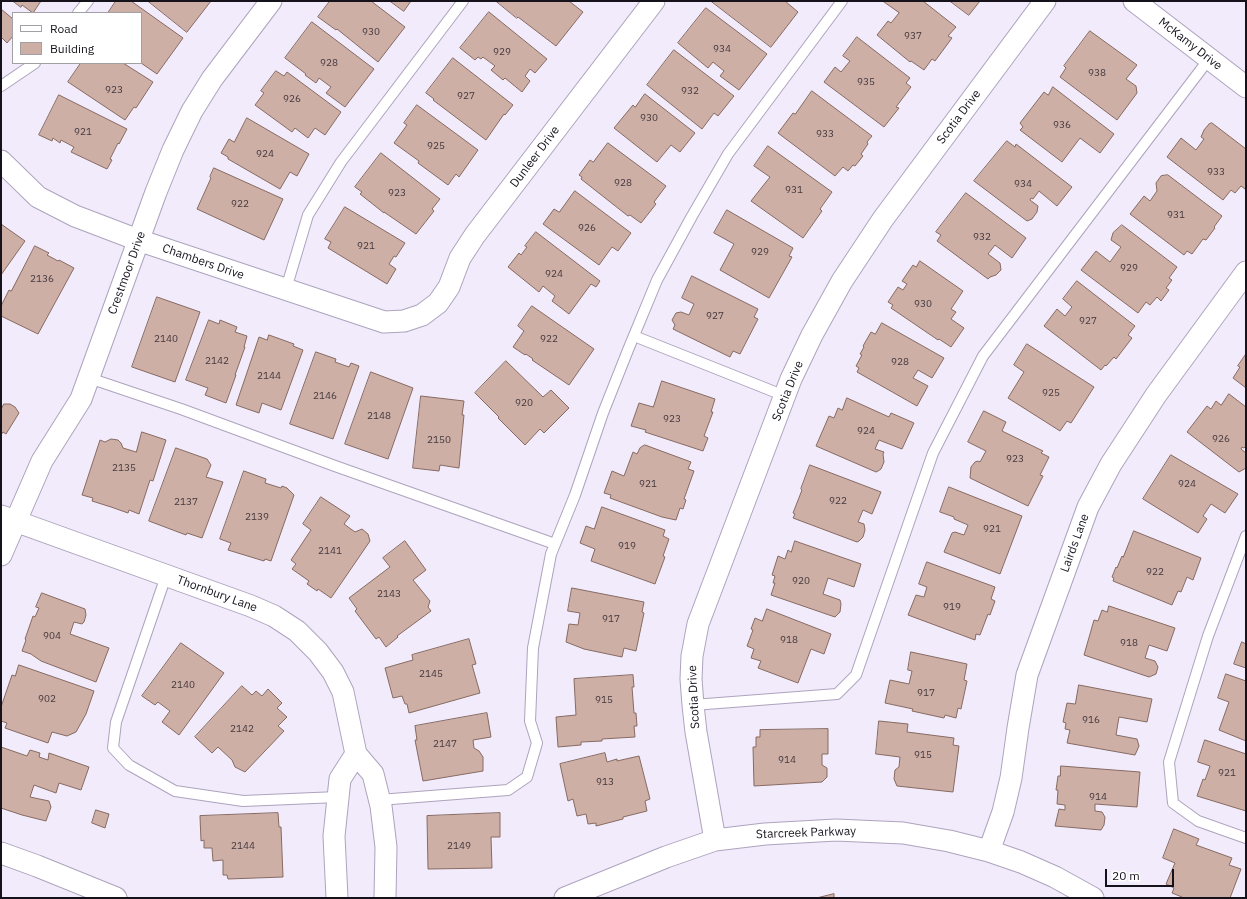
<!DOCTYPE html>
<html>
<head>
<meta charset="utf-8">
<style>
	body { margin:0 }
	#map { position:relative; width:1247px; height:899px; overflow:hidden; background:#f1ebfb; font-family:"IBM Plex Sans",sans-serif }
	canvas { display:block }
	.frame { position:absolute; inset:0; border:2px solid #16121b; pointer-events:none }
	.legend { position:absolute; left:12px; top:12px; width:130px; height:52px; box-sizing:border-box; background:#fff; border:1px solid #a2a0a4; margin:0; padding:5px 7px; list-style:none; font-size:12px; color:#16121b }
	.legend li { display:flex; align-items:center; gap:8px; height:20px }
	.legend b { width:20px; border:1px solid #a2a0a4 }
	.scale { position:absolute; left:1105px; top:869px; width:69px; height:18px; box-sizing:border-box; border:2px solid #16121b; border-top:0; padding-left:5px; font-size:12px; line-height:14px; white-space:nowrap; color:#16121b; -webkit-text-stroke:3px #fff; paint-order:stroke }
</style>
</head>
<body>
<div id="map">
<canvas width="1247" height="899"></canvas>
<div class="frame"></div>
<ul class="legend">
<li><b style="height:5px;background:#fff"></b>Road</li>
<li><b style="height:11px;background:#ceafa6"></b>Building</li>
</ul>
<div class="scale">20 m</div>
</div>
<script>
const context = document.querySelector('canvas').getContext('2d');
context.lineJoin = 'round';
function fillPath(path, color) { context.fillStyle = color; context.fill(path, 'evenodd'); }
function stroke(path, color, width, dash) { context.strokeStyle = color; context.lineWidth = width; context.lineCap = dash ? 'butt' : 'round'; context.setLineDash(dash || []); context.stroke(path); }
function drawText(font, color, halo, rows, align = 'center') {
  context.font = font + ' "IBM Plex Sans",sans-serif'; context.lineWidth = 4; context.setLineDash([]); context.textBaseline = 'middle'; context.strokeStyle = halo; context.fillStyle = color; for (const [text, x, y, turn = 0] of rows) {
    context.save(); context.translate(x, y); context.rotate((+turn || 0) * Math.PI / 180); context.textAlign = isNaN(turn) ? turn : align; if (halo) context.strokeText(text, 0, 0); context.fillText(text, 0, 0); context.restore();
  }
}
const building = new Path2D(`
	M 13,1 L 41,1 L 33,13 L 22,5 L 21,7 Z
	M 116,1 L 131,1 L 183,38 L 157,74 L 141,63 L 141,13 L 108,13 Z
	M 148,1 L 211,1 L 187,32 Z
	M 330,1 L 371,1 L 405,27 L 378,62 L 337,29 L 336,30 L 318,17 Z
	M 390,1 L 411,1 L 404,11 Z
	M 496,1 L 569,1 L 583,12 L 556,46 L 518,17 L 517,18 Z
	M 711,1 L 785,1 L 798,12 L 771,47 Z
	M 883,1 L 923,1 L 956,27 L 948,36 L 952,38 L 935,61 L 932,59 L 924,70 L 911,61 L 910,62 L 877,35 L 888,21 L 891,23 L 899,13 Z
	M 950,1 L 980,1 L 969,15 Z
	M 706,8 L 767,54 L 739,90 L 720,76 L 724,71 L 713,62 L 708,68 L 678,43 Z
	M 1,9 L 13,19 L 13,36 L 7,43 L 1,37 Z
	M 489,12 L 547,59 L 535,73 L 530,69 L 525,76 L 530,81 L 522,92 L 505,78 L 503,80 L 491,70 L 495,66 L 483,57 L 481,59 L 478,57 L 475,60 L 460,48 Z
	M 312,22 L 374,69 L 345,107 L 326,93 L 331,87 L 319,78 L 316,83 L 305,75 L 306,74 L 285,58 Z
	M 1090,31 L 1137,65 L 1126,79 L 1136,86 L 1137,93 L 1117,120 L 1060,77 L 1066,68 L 1064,66 Z
	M 857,37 L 910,78 L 906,83 L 911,87 L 896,107 L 899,108 L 884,127 L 824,82 L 835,67 L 841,72 L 850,61 L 843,56 Z
	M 674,50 L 734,96 L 718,116 L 714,113 L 702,129 L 647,85 Z
	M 453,58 L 513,105 L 505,115 L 504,114 L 486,140 L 433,100 L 434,99 L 426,93 Z
	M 81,63 L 123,63 L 153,82 L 136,108 L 134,107 L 125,120 L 68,82 Z
	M 276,71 L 284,76 L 287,72 L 341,112 L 325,135 L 315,128 L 308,138 L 295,128 L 292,132 L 255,105 L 264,93 L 261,91 Z
	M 1053,87 L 1114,134 L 1100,153 L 1080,138 L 1062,162 L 1020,130 L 1023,127 L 1020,123 L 1044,92 L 1048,95 Z
	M 812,91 L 872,136 L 867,142 L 868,144 L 861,154 L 863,156 L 855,166 L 853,165 L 848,171 L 843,167 L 835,176 L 778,133 L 793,113 L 795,114 Z
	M 645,94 L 695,133 L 680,152 L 671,145 L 657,162 L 614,128 L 633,105 L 635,107 Z
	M 59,95 L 127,129 L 119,144 L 118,143 L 110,159 L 112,160 L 107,169 L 71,152 L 74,147 L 61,140 L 60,143 L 53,138 L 52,141 L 39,135 Z
	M 417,105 L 478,150 L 459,177 L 456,174 L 448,185 L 418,163 L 419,161 L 394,143 L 407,125 L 404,123 Z
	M 247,118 L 309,154 L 297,176 L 290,172 L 280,189 L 228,159 L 228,157 L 221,153 L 229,139 L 234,142 Z
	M 1212,123 L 1246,149 L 1246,187 L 1245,189 L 1241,186 L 1235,193 L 1231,190 L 1223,200 L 1167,157 L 1181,138 L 1196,150 L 1204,139 L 1201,137 L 1204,130 L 1209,124 Z
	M 1007,141 L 1015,147 L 1016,144 L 1072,187 L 1057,206 L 1039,191 L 1033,199 L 1031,198 L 1030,200 L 1038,206 L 1037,212 L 1032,219 L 1027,221 L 974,181 Z
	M 608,143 L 666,186 L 654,202 L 656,204 L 641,223 L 630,215 L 628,216 L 581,179 L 582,177 L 579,175 L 590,160 L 593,162 Z
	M 768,146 L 832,192 L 820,209 L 822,211 L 803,238 L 751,201 L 770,177 L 754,166 Z
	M 381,153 L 440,199 L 432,209 L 434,211 L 416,234 L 384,212 L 384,213 L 360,194 L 362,192 L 355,187 Z
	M 214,168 L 283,199 L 264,240 L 197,209 L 211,178 L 210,177 Z
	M 1168,175 L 1222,216 L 1214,227 L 1215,228 L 1206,240 L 1203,239 L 1192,254 L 1187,251 L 1184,255 L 1130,214 L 1144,196 L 1150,201 L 1157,191 L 1156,183 L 1161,176 Z
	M 575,191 L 631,233 L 618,251 L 612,247 L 599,265 L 543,224 L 554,209 L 559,212 Z
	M 966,193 L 1026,238 L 1012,258 L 995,245 L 988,254 L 1000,263 L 1001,270 L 996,275 L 990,277 L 988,279 L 937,241 L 941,235 L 936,232 Z
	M 345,207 L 405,243 L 396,257 L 394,256 L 389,264 L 396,269 L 387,284 L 328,248 L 331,242 L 325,239 Z
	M 727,210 L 793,248 L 789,256 L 792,257 L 769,298 L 720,270 L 734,244 L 714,233 Z
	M 1,224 L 25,241 L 1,275 Z
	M 1122,225 L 1177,267 L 1169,278 L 1172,280 L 1166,288 L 1169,290 L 1161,301 L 1157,297 L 1150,305 L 1146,302 L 1138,313 L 1081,270 L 1096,251 L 1110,262 L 1121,247 L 1111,240 L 1113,233 Z
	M 536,232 L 600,281 L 596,287 L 591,284 L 569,314 L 552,301 L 555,296 L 543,286 L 539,292 L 508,267 L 519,253 L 521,255 L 527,247 L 525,246 Z
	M 35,246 L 49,253 L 47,255 L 58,261 L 59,260 L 74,268 L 38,334 L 1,316 L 1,306 L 9,290 L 11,291 Z
	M 920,261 L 963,291 L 951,309 L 956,312 L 951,319 L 964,328 L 951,347 L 939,339 L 938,340 L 891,308 L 893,305 L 888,302 L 898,287 L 903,290 L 907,284 L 902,281 L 913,265 L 916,267 Z
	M 692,276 L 758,309 L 754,317 L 758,319 L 740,354 L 733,351 L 730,357 L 673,329 L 675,325 L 672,320 L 676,313 L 681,312 L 689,315 L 694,304 L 682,298 Z
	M 1077,281 L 1135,326 L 1128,335 L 1132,338 L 1116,359 L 1114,357 L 1106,366 L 1105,365 L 1101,370 L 1044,326 L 1057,309 L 1065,316 L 1072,307 L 1063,299 Z
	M 157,297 L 200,312 L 175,382 L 132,367 Z
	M 532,306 L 594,349 L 569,385 L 532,360 L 533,359 L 526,354 L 525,355 L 513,347 L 524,331 L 518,326 Z
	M 209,320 L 219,324 L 220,320 L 237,327 L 235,332 L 247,336 L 244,347 L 245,347 L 235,375 L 236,375 L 226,403 L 205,395 L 208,388 L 186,380 Z
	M 882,323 L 944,358 L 932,378 L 918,370 L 913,378 L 928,386 L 917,406 L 857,372 L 859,368 L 856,366 L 862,355 L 860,354 L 864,347 L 863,346 L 871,332 L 875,334 Z
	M 269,335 L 294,344 L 293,346 L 303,350 L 281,410 L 262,403 L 259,413 L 236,405 L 259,337 L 267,340 Z
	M 1027,344 L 1094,387 L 1071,423 L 1067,421 L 1060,431 L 1008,398 L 1024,372 L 1014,365 Z
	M 316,352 L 336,359 L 335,362 L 349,367 L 351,363 L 359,366 L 333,439 L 290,424 Z
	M 1246,354 L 1246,388 L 1233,378 L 1240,367 L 1238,366 Z
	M 506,361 L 543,397 L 551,390 L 569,408 L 544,433 L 540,429 L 525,445 L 498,418 L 499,417 L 475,393 Z
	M 371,372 L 413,388 L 388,459 L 345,444 Z
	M 662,381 L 715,399 L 711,412 L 713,412 L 704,436 L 708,438 L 703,451 L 645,432 L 646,430 L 631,426 L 639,403 L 653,407 Z
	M 1229,394 L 1246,407 L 1246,446 L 1244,448 L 1242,447 L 1241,449 L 1246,453 L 1246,468 L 1239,472 L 1187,432 L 1207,406 L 1211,409 L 1216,401 L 1221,405 Z
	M 421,396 L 464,401 L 462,415 L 464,415 L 459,468 L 440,465 L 439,471 L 413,468 Z
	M 847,398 L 889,417 L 891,413 L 914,423 L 902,449 L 879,440 L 875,449 L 884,452 L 883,454 L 884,462 L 881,469 L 878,471 L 876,472 L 816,446 L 829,416 L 834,418 L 838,408 L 842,410 Z
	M 4,404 L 10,404 L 15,407 L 19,413 L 6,434 L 3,432 L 1,435 L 1,406 L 2,407 Z
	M 984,411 L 1006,422 L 1002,431 L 1043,451 L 1041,453 L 1049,457 L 1040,475 L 1043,476 L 1028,506 L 970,478 L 971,467 L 975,462 L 978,461 L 980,462 L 986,451 L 968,442 Z
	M 142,432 L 166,440 L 153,481 L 150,480 L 139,514 L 129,510 L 128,513 L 111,507 L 92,501 L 93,498 L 82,495 L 100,440 L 105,442 L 111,439 L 118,440 L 121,443 L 123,448 L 136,452 Z
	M 645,445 L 691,462 L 688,469 L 694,471 L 684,499 L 686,500 L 683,509 L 680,508 L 676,520 L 662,517 L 610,498 L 611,495 L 604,493 L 612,471 L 624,476 L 633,452 L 637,454 L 640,448 Z
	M 176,448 L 207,459 L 211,465 L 206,477 L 223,482 L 202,538 L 187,533 L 186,535 L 149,521 Z
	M 1171,455 L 1238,494 L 1225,513 L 1211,504 L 1203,516 L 1207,519 L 1198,533 L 1143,499 Z
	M 810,465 L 881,492 L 872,514 L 863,510 L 858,522 L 864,524 L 865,530 L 863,537 L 859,541 L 857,542 L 793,518 L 795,514 L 793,513 L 802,490 L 801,489 Z
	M 244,471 L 266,479 L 265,483 L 281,488 L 282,486 L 287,488 L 294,495 L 271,561 L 265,559 L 264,561 L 228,550 L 231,543 L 220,539 Z
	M 949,487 L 1022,516 L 1000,574 L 944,552 L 952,533 L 955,532 L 964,535 L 968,525 L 954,519 L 954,517 L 940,512 Z
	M 321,497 L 350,516 L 344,524 L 355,532 L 362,529 L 368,534 L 370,541 L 331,598 L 318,589 L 317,591 L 307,584 L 309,581 L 292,569 L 296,564 L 291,560 L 311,530 L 303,524 Z
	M 602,507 L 665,530 L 663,536 L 669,539 L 663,556 L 665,557 L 655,584 L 591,561 L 595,549 L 580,543 L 586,526 L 594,529 Z
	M 1134,531 L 1201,558 L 1193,580 L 1187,577 L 1181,592 L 1178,591 L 1172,605 L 1113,581 L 1114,578 L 1112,577 L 1116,567 L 1117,568 L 1122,556 L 1123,557 Z
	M 405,541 L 426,570 L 413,580 L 430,601 L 428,607 L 431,611 L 397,636 L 398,637 L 386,647 L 379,637 L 376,639 L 355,611 L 357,609 L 349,598 L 390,567 L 383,558 Z
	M 795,541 L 861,564 L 854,587 L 828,578 L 823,594 L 840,600 L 841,604 L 840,612 L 835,617 L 771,595 L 775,583 L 773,583 L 775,576 L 772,575 L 778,556 L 785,559 L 788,550 L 791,552 Z
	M 927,562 L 995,587 L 991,599 L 995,601 L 990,615 L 988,614 L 980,635 L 976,634 L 975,640 L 908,615 L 916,595 L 924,597 L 927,587 L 919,584 Z
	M 572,588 L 644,602 L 642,612 L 644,613 L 636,651 L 624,648 L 622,657 L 584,649 L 566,642 L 569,624 L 578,625 L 580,613 L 568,611 Z
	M 42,593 L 85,609 L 86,615 L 84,622 L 82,624 L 74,622 L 70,634 L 109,648 L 96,682 L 41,661 L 31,654 L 22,651 L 26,640 L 25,639 L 33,616 L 35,617 L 39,608 L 36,607 Z
	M 1109,606 L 1175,628 L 1167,651 L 1149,645 L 1145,658 L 1155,661 L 1158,667 L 1156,674 L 1149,677 L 1084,655 L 1094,620 L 1098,621 L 1102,610 L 1107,612 Z
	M 767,609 L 831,634 L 824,654 L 811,649 L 798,683 L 758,668 L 761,661 L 751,658 L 754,649 L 747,646 L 753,630 L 751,629 L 755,618 L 762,621 Z
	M 469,639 L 476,664 L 472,665 L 480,693 L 409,713 L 407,704 L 405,704 L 402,696 L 393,698 L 385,668 L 413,660 L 412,655 Z
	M 1242,642 L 1246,644 L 1246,668 L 1234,664 Z
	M 181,643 L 224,673 L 179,735 L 162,722 L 170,711 L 158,702 L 155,705 L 142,696 Z
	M 911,652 L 967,664 L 964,680 L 967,681 L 961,709 L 958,708 L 956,718 L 945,715 L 944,718 L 912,711 L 913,709 L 885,703 L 890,680 L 909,684 L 912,671 L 908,670 Z
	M 19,665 L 94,691 L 86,714 L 76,732 L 67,736 L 52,732 L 48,743 L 5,728 L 7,723 L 1,721 L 1,707 L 12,675 L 15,676 Z
	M 1226,674 L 1246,681 L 1246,741 L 1219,730 L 1229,702 L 1218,698 Z
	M 633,675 L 634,687 L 632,687 L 634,713 L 636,713 L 637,726 L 634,726 L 635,737 L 602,739 L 602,741 L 581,742 L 581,745 L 558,747 L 556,717 L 576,715 L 574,679 Z
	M 1079,685 L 1152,699 L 1147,722 L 1119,717 L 1116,735 L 1137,739 L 1139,746 L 1135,755 L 1067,743 L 1070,730 L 1065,729 L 1066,723 L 1063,722 L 1067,703 L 1075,704 Z
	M 242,686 L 252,695 L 256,691 L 262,696 L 268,689 L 282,703 L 277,708 L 287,717 L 278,726 L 284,731 L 245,772 L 235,767 L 232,760 L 218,747 L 212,753 L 195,737 Z
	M 487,713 L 491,737 L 473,740 L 474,748 L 479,751 L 483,757 L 483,771 L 423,781 L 415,740 L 417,740 L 415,726 Z
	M 879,721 L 908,724 L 907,732 L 954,738 L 953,745 L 959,746 L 953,792 L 897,786 L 894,779 L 895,770 L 899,767 L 900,757 L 876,754 Z
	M 828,729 L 828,754 L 822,754 L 822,765 L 827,768 L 827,777 L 822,782 L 754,786 L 753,747 L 756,747 L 756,737 L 760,737 L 760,730 Z
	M 1205,740 L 1246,754 L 1246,811 L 1197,796 L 1203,779 L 1205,780 L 1210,766 L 1198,762 Z
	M 1,747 L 27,756 L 30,750 L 40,753 L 39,757 L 48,760 L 49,753 L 89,767 L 81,790 L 59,783 L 56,793 L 34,785 L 30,797 L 49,801 L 51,807 L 46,821 L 22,815 L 1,808 Z
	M 605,753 L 607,762 L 617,759 L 617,761 L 639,756 L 650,799 L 645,801 L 647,811 L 623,817 L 623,819 L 596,826 L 596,823 L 588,824 L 586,814 L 577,816 L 573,799 L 568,801 L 560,764 Z
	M 1061,766 L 1140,772 L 1137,807 L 1095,804 L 1095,811 L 1102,812 L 1105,817 L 1104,825 L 1101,830 L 1055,826 L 1059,809 L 1065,810 L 1065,805 L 1057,804 L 1058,790 L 1056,790 L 1058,776 L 1060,776 Z
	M 96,810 L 109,814 L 105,828 L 92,823 Z
	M 278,813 L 279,827 L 281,827 L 283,877 L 228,879 L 227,875 L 223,875 L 223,860 L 213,861 L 212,848 L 204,848 L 204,840 L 201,841 L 200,816 Z
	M 500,813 L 500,837 L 491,837 L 492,868 L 428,869 L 427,816 Z
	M 1174,829 L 1199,839 L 1196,845 L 1232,858 L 1229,865 L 1241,869 L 1230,898 L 1181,898 L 1182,897 L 1172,893 L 1174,888 L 1166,884 L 1175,863 L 1163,858 Z
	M 834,894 L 834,898 L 817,898 Z`);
fillPath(building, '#ceafa6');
stroke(building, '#866a62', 1);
const service = new Path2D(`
	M 78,13 L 88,1
	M 1,86 L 35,63
	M 286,289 L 308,215 L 341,162 L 463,1
	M 634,336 L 785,396
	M 89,378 L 181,409 L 335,466 L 555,544
	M 1246,536 L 1208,636 L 1169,762 L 1173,803 L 1198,821 L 1246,838
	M 166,576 L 116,722 L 113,748 L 129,765 L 175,791 L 243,801 L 338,797
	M 693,705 L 837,694 L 856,675 L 933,453 L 983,356 L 1209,59
	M 379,800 L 508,790 L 527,777 L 537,743 L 530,721 L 533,648 L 551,554 L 575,495 L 603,413 L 628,350 L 657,280 L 692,216 L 728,154 L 842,1`);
const minor = new Path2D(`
	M 1134,1 L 1246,87
	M 1,161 L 38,197 L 75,216 L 138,240 L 384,322 L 404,321 L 422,315 L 438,303 L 449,287 L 460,258 L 475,235 L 654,1
	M 1,516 L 251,606 L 274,616 L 297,631 L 318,652 L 333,672 L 343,692 L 356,754 L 373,774 L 381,806 L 386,847 L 385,898
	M 1,555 L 42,461 L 81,399 L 156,192 L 173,150 L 192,111 L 212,79 L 271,1
	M 715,840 L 696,732 L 693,705 L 691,679 L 692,656 L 698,624 L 791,379 L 812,335 L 842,281 L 883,219 L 1045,1
	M 989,851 L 1003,812 L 1011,778 L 1018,728 L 1027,675 L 1088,507 L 1111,464 L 1156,395 L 1246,272
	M 1,853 L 37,866 L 116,898
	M 337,898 L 334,836 L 340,779 L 356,754
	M 565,898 L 666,857 L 715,840 L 765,834 L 836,830 L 903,833 L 949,841 L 989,851 L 1021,862 L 1055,877 L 1093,898`);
stroke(service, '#aea3bd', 12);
stroke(minor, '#aea3bd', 23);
stroke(service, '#fff', 10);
stroke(minor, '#fff', 21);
drawText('10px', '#44393e', null, [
	["930",371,32],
	["937",913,36],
	["934",722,49],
	["929",502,52],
	["928",329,63],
	["938",1097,73],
	["935",866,82],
	["923",114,90],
	["932",690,91],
	["927",466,96],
	["926",292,99],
	["930",649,118],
	["936",1062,125],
	["921",83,132],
	["933",825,134],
	["925",436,146],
	["924",265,154],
	["933",1216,172],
	["928",623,183],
	["934",1023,184],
	["931",794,190],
	["923",397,193],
	["922",240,204],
	["931",1176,215],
	["926",587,228],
	["932",982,237],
	["921",366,246],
	["929",760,252],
	["929",1129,268],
	["924",554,274],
	["2136",42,279],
	["930",923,304],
	["927",715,316],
	["927",1088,321],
	["2140",166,339],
	["922",549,339],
	["2142",217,361],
	["928",900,362],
	["2144",269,376],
	["925",1051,393],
	["2146",325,396],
	["920",524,403],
	["2148",379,416],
	["923",672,419],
	["924",866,431],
	["926",1221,439],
	["2150",439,440],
	["923",1015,459],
	["2135",124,468],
	["921",648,484],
	["924",1187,484],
	["922",838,501],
	["2137",186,502],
	["2139",257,517],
	["921",992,529],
	["919",627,546],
	["2141",330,551],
	["922",1155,572],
	["920",801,581],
	["2143",389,594],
	["919",952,607],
	["917",611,619],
	["904",52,636],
	["918",789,640],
	["918",1129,643],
	["2145",431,674],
	["2140",183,685],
	["917",926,693],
	["902",47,699],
	["915",604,700],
	["916",1091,720],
	["2142",242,729],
	["2147",445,744],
	["915",923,755],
	["914",787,760],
	["921",1227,773],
	["913",605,782],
	["914",1098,797],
	["2144",243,846],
	["2149",459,846]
]);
drawText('12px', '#16121b', '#fff', [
	["McKamy Drive",1190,44,38],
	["Scotia Drive",959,117,-53],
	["Dunleer Drive",535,157,-53],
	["Chambers Drive",203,262,19],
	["Crestmoor Drive",127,273,-70],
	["Scotia Drive",788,391,-68],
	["Lairds Lane",1075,543,-70],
	["Thornbury Lane",217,594,20],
	["Scotia Drive",694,697,-93],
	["Starcreek Parkway",806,833,-2]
]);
</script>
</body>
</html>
